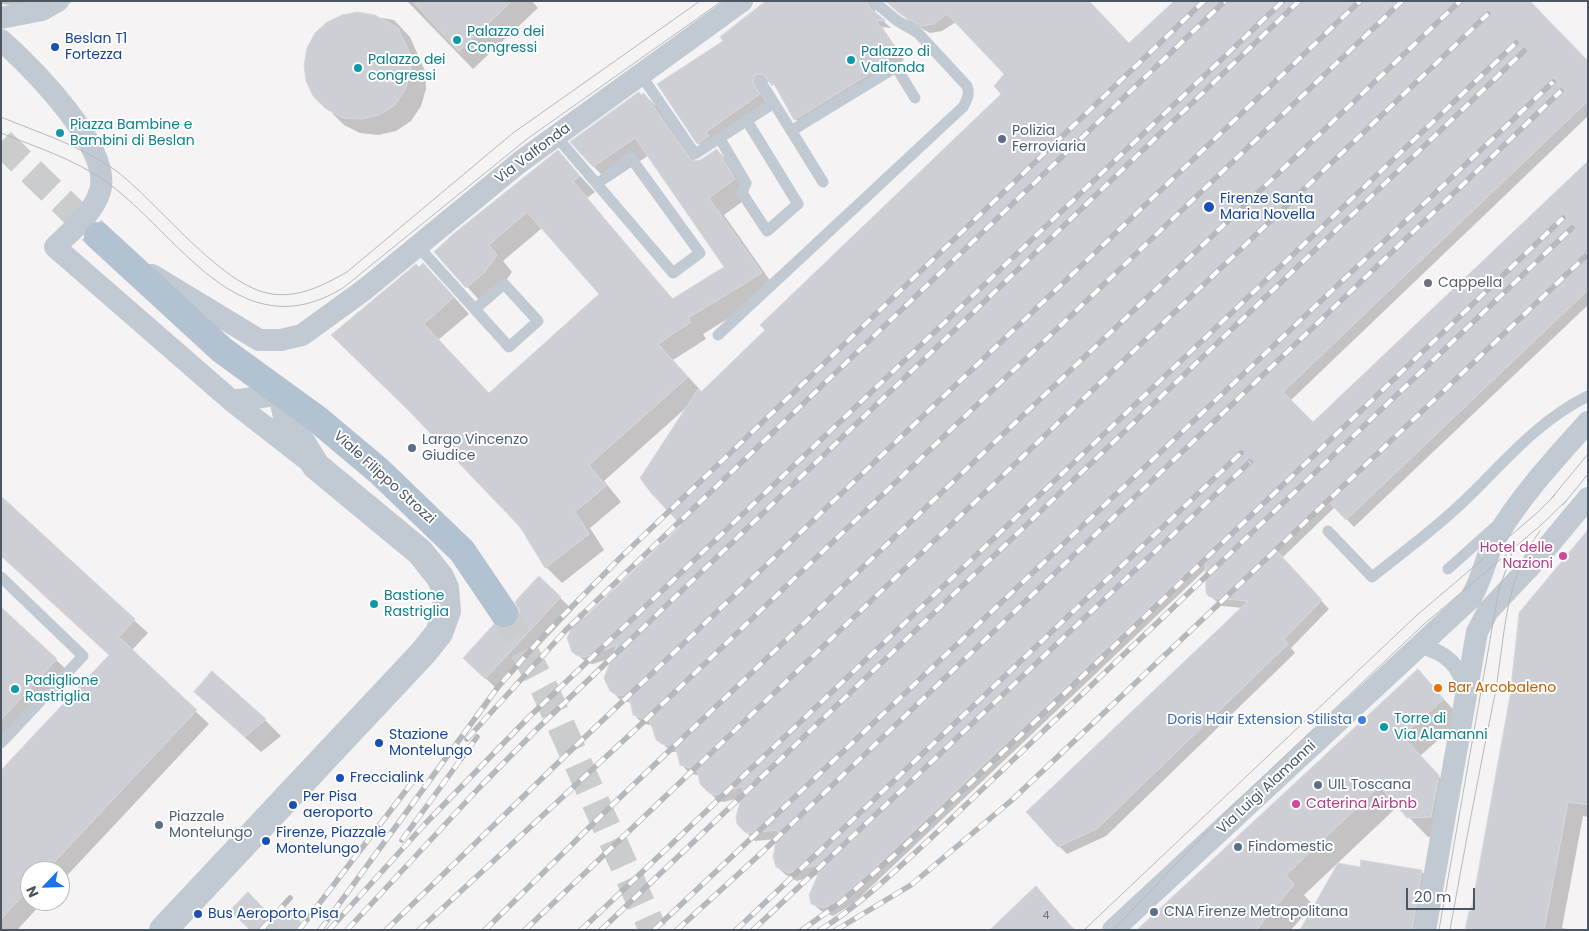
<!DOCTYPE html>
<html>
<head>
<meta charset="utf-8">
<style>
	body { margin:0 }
	#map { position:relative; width:1589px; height:931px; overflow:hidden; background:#f5f3f3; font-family:Poppins,sans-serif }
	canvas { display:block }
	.frame { position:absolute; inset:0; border:2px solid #4a5661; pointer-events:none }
	.north { position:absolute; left:20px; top:861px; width:50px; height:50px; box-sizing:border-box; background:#fff; border:1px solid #b7bbc0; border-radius:50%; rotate:246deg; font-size:14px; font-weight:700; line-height:20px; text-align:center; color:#4a5661 }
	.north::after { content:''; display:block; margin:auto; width:18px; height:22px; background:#1a73e8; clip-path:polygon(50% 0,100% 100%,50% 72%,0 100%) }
	.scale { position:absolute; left:1406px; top:888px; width:69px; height:22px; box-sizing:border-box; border:2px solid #4a5661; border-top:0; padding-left:6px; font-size:15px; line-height:18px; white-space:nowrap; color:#4a5661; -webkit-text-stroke:4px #fff; paint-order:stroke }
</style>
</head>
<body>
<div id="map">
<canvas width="1589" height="931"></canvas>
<div class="frame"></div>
<div class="north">N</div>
<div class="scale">20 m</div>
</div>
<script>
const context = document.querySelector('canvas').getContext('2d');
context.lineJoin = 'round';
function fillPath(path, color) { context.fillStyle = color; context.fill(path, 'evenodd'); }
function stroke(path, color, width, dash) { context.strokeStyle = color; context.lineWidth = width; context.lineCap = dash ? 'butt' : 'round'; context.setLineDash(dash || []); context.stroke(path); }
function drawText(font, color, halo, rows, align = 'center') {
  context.font = font + ' Poppins,sans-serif'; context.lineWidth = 4; context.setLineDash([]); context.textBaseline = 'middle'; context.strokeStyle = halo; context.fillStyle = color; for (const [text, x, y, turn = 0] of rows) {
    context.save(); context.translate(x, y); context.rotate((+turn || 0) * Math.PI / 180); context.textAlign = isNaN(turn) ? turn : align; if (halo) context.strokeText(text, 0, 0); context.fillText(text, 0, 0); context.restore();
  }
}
fillPath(new Path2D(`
	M 1,1 L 73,1 L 60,10 L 1,4 Z
	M 407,1 L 532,1 L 538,8 L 473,69 Z
	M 768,1 L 880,1 L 876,5 L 875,13 L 891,28 L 882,27 L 904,60 L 803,127 L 795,119 L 780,92 L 771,82 L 764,82 L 760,91 L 767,103 L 706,151 L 698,143 L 724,41 Z
	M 881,1 L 1088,1 L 1130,45 L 1588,63 L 1588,116 L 1290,401 L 1313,424 L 1588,172 L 1588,305 L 1354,527 L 1335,507 L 1282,558 L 1329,609 L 1291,648 L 1295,653 L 1106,836 L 1067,854 L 1059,846 L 1243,608 L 1222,606 L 1209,595 L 1206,569 L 854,903 L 833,916 L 821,911 L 812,903 L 820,874 L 797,881 L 786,875 L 777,867 L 777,839 L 755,841 L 738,823 L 742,797 L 724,802 L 718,801 L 709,792 L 700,776 L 689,773 L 681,764 L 678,752 L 672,752 L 657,739 L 653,726 L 642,723 L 634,715 L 631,703 L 619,699 L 611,690 L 614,657 L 593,664 L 587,663 L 573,651 L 584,620 L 683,525 L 687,407 L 604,481 L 621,502 L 590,528 L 604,550 L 562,583 L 546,567 L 521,526 L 417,417 L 348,351 L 439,280 L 469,314 L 438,340 L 490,394 L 601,294 L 542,228 L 503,261 L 512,272 L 500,289 L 482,303 L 435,252 L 558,152 L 595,192 L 587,198 L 673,299 L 726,267 L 649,155 L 609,182 L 594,167 L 644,94 L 660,110 L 696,162 L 717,150 L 733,166 L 750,196 L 724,215 L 776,289 L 703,334 L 706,339 L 673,360 L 702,392 L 1003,94 L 1005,74 L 956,22 L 942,31 L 930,33 L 910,22 L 888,3 Z
	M 358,14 L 394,20 L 410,37 L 425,71 L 426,89 L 421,106 L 411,121 L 396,131 L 378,135 L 360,133 L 344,125 L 315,96 Z
	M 1,498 L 148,633 L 131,651 L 209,724 L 60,883 L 60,871 L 30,871 L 30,901 L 44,901 L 17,930 L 1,930 L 1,772 L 110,655 Z
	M 1588,533 L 1588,817 L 1583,816 L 1562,928 L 1575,930 L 1468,930 Z
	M 539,578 L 573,610 L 498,690 L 477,670 L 505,630 L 514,627 L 519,620 Z
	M 1,608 L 70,673 L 1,747 Z
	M 1418,671 L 1462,719 L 1420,756 L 1457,796 L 1450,836 L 1428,837 L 1398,806 L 1304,895 L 1313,905 L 1291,930 L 1141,930 Z
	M 212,673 L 265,720 L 281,736 L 261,752 L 212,708 L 196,692 Z
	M 1361,869 L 1421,871 L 1443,892 L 1436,930 L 1304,930 Z
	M 1036,888 L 1075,930 L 992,930 Z`), '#0003');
const building = new Path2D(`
	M 413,1 L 512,1 L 459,51 Z
	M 766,1 L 867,1 L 869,7 L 886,21 L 876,20 L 897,52 L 881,62 L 884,65 L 794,120 L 774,84 L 772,86 L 764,75 L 756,74 L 753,82 L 760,94 L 706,132 L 709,136 L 697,144 L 657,84 L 723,41 L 720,37 Z
	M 886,1 L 1089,1 L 1129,43 L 1174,1 L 1530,1 L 1588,61 L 1588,101 L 1283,392 L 1313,422 L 1588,161 L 1588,290 L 1346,520 L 1327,500 L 1275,549 L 1322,600 L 1284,639 L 1288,644 L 1098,828 L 1058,847 L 1026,812 L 1248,601 L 1213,598 L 1208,596 L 1206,592 L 1205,555 L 846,895 L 824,908 L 811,904 L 809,895 L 823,863 L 788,873 L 776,867 L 773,857 L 778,830 L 746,833 L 737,824 L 736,817 L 744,786 L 715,795 L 709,793 L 700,784 L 697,770 L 680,765 L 675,746 L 662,744 L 656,740 L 650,721 L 633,715 L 629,696 L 616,695 L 610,691 L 604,678 L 617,645 L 585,657 L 578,656 L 572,652 L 567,638 L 579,613 L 584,618 L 681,525 L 651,493 L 640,478 L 698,389 L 701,392 L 765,330 L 760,325 L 1001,94 L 994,86 L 1004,74 L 947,14 L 934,24 L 921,26 L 900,14 Z
	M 358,12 L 375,15 L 398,28 L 410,54 L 411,72 L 405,90 L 395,105 L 379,115 L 361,119 L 343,118 L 326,109 L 313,96 L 306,81 L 304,65 L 307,48 L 315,33 L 327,22 L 342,15 Z
	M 639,92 L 641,95 L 644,93 L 691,160 L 699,161 L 717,149 L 735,179 L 709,198 L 762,273 L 688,318 L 691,322 L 658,344 L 688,377 L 589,465 L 606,486 L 575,512 L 589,534 L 545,568 L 520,527 L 409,411 L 331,335 L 416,264 L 419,267 L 423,263 L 454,297 L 424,324 L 489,393 L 599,294 L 527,212 L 489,245 L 497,255 L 484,273 L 466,288 L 434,252 L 452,235 L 558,150 L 580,176 L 573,181 L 672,299 L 724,267 L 635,138 L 593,167 L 570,142 Z
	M 1,496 L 135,619 L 119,637 L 197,710 L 46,871 L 30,871 L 30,888 L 1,919 L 1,770 L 109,655 L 1,556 Z
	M 1588,530 L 1588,805 L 1568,802 L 1544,930 L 1465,930 L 1469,911 L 1471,911 L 1510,696 L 1519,613 Z
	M 539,576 L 561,597 L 485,679 L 463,658 L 494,624 L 505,629 L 513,626 L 518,619 L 520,612 L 515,602 Z
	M 1,607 L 57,659 L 1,720 Z
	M 1418,669 L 1444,699 L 1402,736 L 1439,775 L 1431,817 L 1407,818 L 1381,788 L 1384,782 L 1286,875 L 1294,885 L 1256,930 L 1137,930 Z
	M 212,671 L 266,719 L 245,737 L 194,692 Z
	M 1361,860 L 1422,870 L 1412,930 L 1300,930 L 1338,863 L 1360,867 Z
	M 1036,886 L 1074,930 L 990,930 Z
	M 248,892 L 274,919 L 289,911 L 296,913 L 304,930 L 250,930 L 230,911 Z`);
fillPath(building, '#cdcfd5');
stroke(building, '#d7d9de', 1);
stroke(new Path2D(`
	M 1,142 L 98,236
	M 504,613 L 545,690 L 653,930`), '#caccce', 28, [28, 14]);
stroke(new Path2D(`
	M 641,75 L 695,154 L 774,103 L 823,182
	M 760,81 L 774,103
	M 791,131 L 896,67 L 915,98
	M 555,135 L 673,273 L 700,253 L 631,158 L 597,184
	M 720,139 L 746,183 L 742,193 L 767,231 L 798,204 L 747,121
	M 418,245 L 425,254 L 509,347 L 538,321 L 504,284 L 475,309
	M 718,335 L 963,107 C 967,99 970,95 967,86 L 918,33 L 896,20 L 874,1
	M 1328,531 L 1372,577 C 1402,553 1435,529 1463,502 C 1502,465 1538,420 1588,396
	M 1448,569 L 1495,527
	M 1,577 L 83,656 L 1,743`), '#c1cad2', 11);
stroke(new Path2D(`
	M 1421,646 C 1446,653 1461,665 1465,692`), '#c1cad2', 16);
stroke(new Path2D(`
	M 1,18 L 42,10 L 58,1
	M 1,40 C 31,67 113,148 100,191 C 93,214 71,231 55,247 L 232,401 L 309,461
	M 152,275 L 259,340 L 281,340 L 302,335 L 364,290 L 520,162 L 742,1
	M 232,401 L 282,394
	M 1113,930 L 1470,599 C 1483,580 1485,556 1497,536 C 1522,494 1556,458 1588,422
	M 1425,930 L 1477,632 L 1488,611 L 1538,558 L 1588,498`), '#c1cad2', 22);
stroke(new Path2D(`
	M 163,930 L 423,653 L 439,633 L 447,611 L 445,588 L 440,577 L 420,552 L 316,466 L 288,421 L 282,394`), '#c1cad2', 28);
stroke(new Path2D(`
	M 98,236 L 222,350 L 317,419 L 379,471 L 462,551 L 504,613`), '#b3c2d1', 28);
stroke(new Path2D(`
	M 1,117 C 39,133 82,146 115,170 C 157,201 221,287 272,294 C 299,298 324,285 347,272 L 513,133 L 700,1
	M 1,133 C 36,147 74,159 105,181 C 179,233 238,352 343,288 L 527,139 L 722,1
	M 1550,500 L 1588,454
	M 1563,505 L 1588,474
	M 1084,930 L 1417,615 L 1537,513 L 1555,495
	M 1113,930 L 1227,811 L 1423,625 L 1541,525 L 1567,500
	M 1439,930 L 1499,589 L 1513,550
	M 1450,930 C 1464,851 1479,773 1495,694 C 1505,638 1504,578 1540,531`), '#b5b8bd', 1);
const rail = new Path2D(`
	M 467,739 L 566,630 L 1225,1
	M 402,840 L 477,737
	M 261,930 L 290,898
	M 299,930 L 414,780
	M 320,930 L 498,687 L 545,634 L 619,559 L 1204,1
	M 329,930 L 424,825 L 528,718 L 1283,1
	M 347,930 L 478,789 L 537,729 L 1299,1
	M 386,930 L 564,757 L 1360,1
	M 419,930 L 636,729 L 1402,1
	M 485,930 L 611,806 L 1460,1
	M 525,930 L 1488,14
	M 581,930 L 1516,43
	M 601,930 L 1524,51
	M 654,930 L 1553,82
	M 677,930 L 757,857 L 1561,91
	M 736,930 L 1241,453
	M 753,930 L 1250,462
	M 802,930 L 841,902 L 899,851 L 1563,218
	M 820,930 C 861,904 896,870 931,838 L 1572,228
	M 836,930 L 911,885 L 1012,800 L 1588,254`);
stroke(rail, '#b5b8bd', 5.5);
stroke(rail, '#fff', 4, [11]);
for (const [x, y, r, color] of [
	[457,40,5,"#0f9aa8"],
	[55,47,5,"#1a4fb4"],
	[851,60,5,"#0f9aa8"],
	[358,68,5,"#0f9aa8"],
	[60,133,5,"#0f9aa8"],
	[1002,139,5,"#5c6f8a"],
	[1209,207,6,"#1a4fb4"],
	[1428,283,5,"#6b7280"],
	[412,448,5,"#5c6f8a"],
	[1563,556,5,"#d1479c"],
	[374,604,5,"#0f9aa8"],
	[1438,688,5,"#e8710a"],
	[15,689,5,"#0f9aa8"],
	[1362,720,5,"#3f7fe0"],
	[1384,727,5,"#0f9aa8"],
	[379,743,5,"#1a4fb4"],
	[340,778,5,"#1a4fb4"],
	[1318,785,5,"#5c6f8a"],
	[1296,804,5,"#d1479c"],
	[293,805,5,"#1a4fb4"],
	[159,825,5,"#5c6f8a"],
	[266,841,5,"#1a4fb4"],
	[1238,847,5,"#5c6f8a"],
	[1154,912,5,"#5c6f8a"],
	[198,914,5,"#1a4fb4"]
]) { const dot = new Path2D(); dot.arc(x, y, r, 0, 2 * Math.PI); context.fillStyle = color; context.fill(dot); stroke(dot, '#fff', 2); }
drawText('11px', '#6b747e', null, [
	["4",1046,916]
]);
drawText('14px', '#0d838f', '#fff', [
	["Palazzo dei",467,32],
	["Congressi",467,48],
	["Palazzo di",861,52],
	["Valfonda",861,68],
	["Palazzo dei",368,60],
	["congressi",368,76],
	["Piazza Bambine e",70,125],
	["Bambini di Beslan",70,141],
	["Bastione",384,596],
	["Rastriglia",384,612],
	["Padiglione",25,681],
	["Rastriglia",25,697],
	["Torre di",1394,719],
	["Via Alamanni",1394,735]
], 'left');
drawText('14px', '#164399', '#fff', [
	["Beslan T1",65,39],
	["Fortezza",65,55],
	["Firenze Santa",1220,199],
	["Maria Novella",1220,215],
	["Stazione",389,735],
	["Montelungo",389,751],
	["Freccialink",350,778],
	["Per Pisa",303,797],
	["aeroporto",303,813],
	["Firenze, Piazzale",276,833],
	["Montelungo",276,849],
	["Bus Aeroporto Pisa",208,914]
], 'left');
drawText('14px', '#4e5e75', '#fff', [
	["Polizia",1012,131],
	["Ferroviaria",1012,147],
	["Largo Vincenzo",422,440],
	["Giudice",422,456],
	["UIL Toscana",1328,785],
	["Piazzale",169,817],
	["Montelungo",169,833],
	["Findomestic",1248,847],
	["CNA Firenze Metropolitana",1164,912]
], 'left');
drawText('14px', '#4a5661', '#fff', [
	["Via Valfonda",533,154,-37],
	["Viale Filippo Strozzi",384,478,42],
	["Via Luigi Alamanni",1267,788,-43]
]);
drawText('14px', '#5b616d', '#fff', [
	["Cappella",1438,283]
], 'left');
drawText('14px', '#b23c85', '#fff', [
	["Hotel delle",1553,548],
	["Nazioni",1553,564],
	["Caterina Airbnb",1306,804,"left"]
], 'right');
drawText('14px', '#c56008', '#fff', [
	["Bar Arcobaleno",1448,688]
], 'left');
drawText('14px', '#366cbe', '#fff', [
	["Doris Hair Extension Stilista",1352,720]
], 'right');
</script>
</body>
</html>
